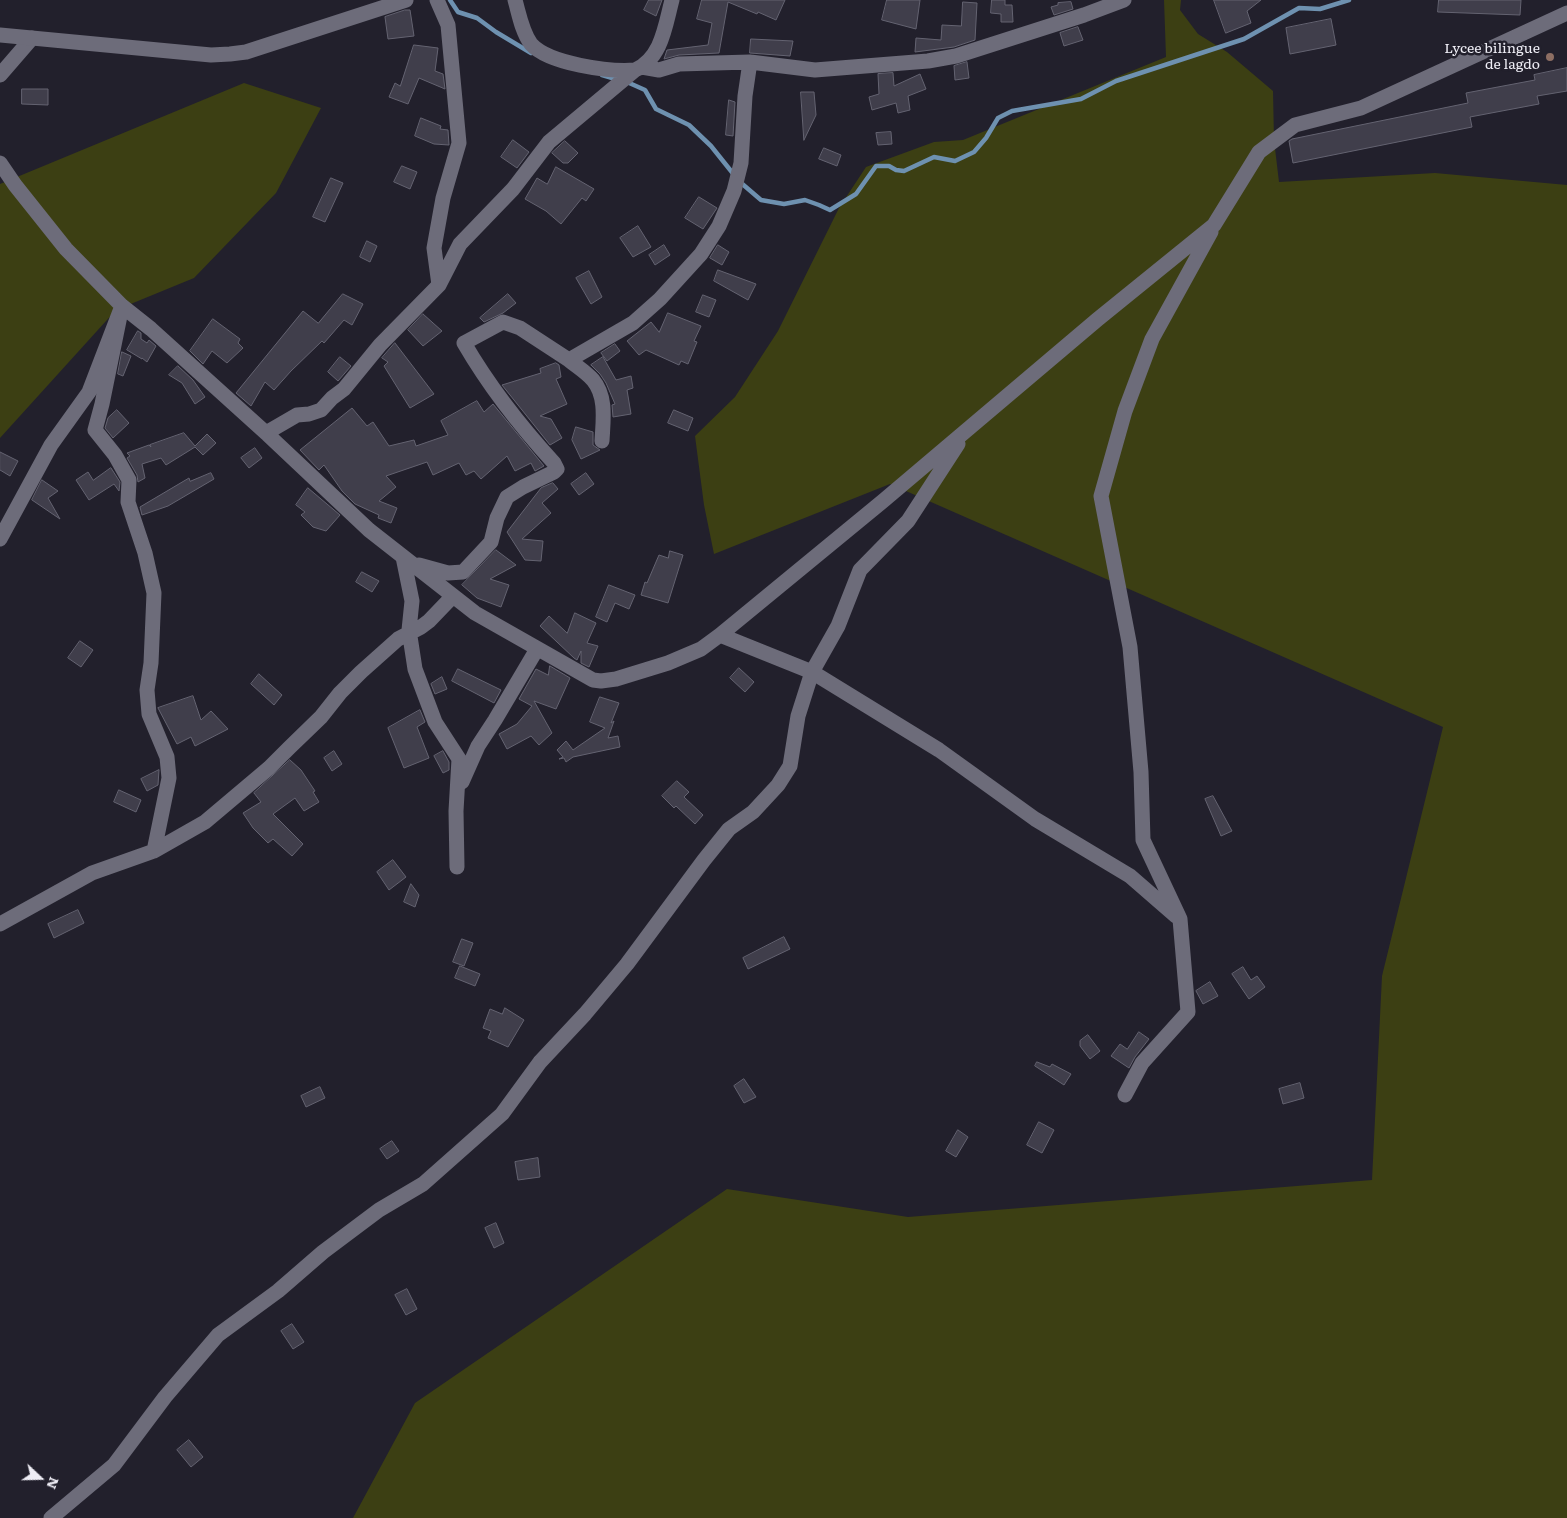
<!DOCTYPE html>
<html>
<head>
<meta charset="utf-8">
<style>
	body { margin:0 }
	#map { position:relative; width:1567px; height:1518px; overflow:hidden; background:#22202c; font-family:Literata,serif }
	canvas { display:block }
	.north { position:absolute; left:15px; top:1453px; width:50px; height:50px; -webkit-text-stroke:4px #22202c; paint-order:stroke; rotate:111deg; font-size:14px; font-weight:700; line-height:20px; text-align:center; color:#eeedf5 }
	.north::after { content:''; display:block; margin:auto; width:18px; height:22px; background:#eeedf5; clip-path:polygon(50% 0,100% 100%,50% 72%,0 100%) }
</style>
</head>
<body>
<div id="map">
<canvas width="1567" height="1518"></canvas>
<div class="north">N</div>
</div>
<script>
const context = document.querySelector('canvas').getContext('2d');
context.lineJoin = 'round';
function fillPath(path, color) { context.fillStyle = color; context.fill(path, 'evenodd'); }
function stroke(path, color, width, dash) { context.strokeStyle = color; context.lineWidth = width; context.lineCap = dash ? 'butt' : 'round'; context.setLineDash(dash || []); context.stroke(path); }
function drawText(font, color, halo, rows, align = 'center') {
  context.font = font + ' Literata,serif'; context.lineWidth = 5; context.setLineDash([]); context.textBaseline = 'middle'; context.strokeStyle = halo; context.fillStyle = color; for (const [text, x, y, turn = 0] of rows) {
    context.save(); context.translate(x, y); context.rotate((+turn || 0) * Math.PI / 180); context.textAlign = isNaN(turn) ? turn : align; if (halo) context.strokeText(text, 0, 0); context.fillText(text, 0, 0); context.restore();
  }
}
fillPath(new Path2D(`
	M 1164,0 L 1181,0 L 1180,10 L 1198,34 L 1227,52 L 1273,91 L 1274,140 L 1279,182 L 1435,173 L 1567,185 L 1567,1518 L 353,1518 L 415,1403 L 727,1189 L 908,1217 L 1372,1180 L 1382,976 L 1443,727 L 890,484 L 714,554 L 704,505 L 695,436 L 735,397 L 778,331 L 839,208 L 866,167 L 934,142 L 963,140 L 1166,57 Z
	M 244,83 L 321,108 L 276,193 L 194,278 L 116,310 L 0,438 L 0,184 Z`), '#3c3f13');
stroke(new Path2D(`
	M 450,0 L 458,12 L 477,18 L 496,32 L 531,53
	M 602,75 L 619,80
	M 627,82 L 645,90 L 656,109 L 689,125 L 711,146 L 735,176
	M 740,182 L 761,200 L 784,204 L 805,200 L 819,205 L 830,210 L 856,194 L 876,166 L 889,166 L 896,170 L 904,171 L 934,157 L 955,161 L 974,152 L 986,138 L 998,118 L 1012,111 L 1081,99 L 1116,81 L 1244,39 L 1299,8 L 1320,9 L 1349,0`), '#6e91b0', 4.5);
const building = new Path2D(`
	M 649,0 L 662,0 L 656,16 L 644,10 Z
	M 702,0 L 785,0 L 776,20 L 758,12 L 757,14 L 728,2 L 719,53 L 679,55 L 664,59 L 667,50 L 708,45 L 712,23 L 697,19 Z
	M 887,0 L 920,0 L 916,29 L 882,20 Z
	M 992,0 L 1005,0 L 1005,5 L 1012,5 L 1013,22 L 1001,22 L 1001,14 L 991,13 Z
	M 1214,0 L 1261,0 L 1247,11 L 1251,23 L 1226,33 Z
	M 1439,0 L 1521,0 L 1520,15 L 1438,12 Z
	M 963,2 L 977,3 L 975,40 L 954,47 L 915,52 L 916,38 L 941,40 L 942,25 L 961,26 Z
	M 1071,2 L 1073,9 L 1054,15 L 1051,7 L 1058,5 L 1058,3 Z
	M 405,10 L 410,10 L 414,36 L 388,39 L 385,17 Z
	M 1331,19 L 1336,45 L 1290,54 L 1286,28 Z
	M 1078,27 L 1083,40 L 1064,46 L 1060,33 Z
	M 751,39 L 793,41 L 790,56 L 750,53 Z
	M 414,45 L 438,48 L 435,71 L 443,74 L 445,89 L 419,78 L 408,104 L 389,97 L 395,83 L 400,86 Z
	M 967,62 L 969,78 L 955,80 L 954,66 Z
	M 1567,68 L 1567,91 L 1537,96 L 1539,104 L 1470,117 L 1472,127 L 1293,163 L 1289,141 L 1292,139 L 1468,103 L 1466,93 L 1535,80 L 1534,75 Z
	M 893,73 L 894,86 L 920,74 L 926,89 L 908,96 L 910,110 L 898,113 L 896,103 L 872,110 L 869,97 L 879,94 L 878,74 Z
	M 22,89 L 48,89 L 48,105 L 22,104 Z
	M 801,92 L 814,92 L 816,115 L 804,140 Z
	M 729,100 L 735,102 L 733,136 L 726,135 Z
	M 421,118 L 441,126 L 440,129 L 448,130 L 449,145 L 434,144 L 415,136 Z
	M 891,132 L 892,144 L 878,145 L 876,133 Z
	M 513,140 L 529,152 L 517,168 L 501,157 Z
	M 565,141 L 578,153 L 568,163 L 563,163 L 552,153 Z
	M 824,148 L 841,155 L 837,166 L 819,159 Z
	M 402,166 L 417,172 L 410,189 L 394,182 Z
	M 556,167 L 594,189 L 586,201 L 582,198 L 561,224 L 546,211 L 525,199 L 537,178 L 547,184 Z
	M 331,178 L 343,183 L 325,222 L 313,217 Z
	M 699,197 L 717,208 L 703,229 L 685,218 Z
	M 638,226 L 651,247 L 633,257 L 620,238 Z
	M 367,241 L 377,246 L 370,262 L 360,257 Z
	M 664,245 L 670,255 L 655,265 L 649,255 Z
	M 718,245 L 729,252 L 722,265 L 710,258 Z
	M 718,270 L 756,284 L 748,300 L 714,281 Z
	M 589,271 L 602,297 L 591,304 L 576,278 Z
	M 343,294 L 363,304 L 352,325 L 344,320 L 324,343 L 322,341 L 291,371 L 274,390 L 265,382 L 251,406 L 236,393 L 303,311 L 318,323 Z
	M 508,294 L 516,303 L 503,313 L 484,322 L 480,318 Z
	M 703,295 L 716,300 L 709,317 L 696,312 Z
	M 668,313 L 701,326 L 694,341 L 697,342 L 688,364 L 681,361 L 679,365 L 646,350 L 639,355 L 627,341 L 651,322 L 659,332 Z
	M 423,314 L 442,331 L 423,346 L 408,330 Z
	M 213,319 L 240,339 L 238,343 L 243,348 L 227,363 L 212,351 L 203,364 L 190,351 Z
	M 138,331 L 141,333 L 141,339 L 147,343 L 149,340 L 156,346 L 147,362 L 142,358 L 142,359 L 127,350 Z
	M 395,343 L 434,394 L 410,408 L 384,366 L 388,362 L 382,358 Z
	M 615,344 L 620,351 L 607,361 L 601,353 Z
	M 122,352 L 131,356 L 123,376 L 118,374 Z
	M 340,357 L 351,366 L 338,381 L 328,372 Z
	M 603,357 L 616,380 L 631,376 L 633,388 L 627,390 L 631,414 L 613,417 L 612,405 L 615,404 L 606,383 L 600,374 L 591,365 Z
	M 556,363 L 559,365 L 561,377 L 556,379 L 567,404 L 540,416 L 551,419 L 562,438 L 550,445 L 502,385 L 541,373 L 540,369 Z
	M 178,366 L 193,380 L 205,397 L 195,404 L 182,383 L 169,375 Z
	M 477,401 L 484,412 L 493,404 L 544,466 L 535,471 L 531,463 L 515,471 L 507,456 L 481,479 L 474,471 L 466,475 L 459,463 L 433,475 L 427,462 L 386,476 L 396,487 L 379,501 L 397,508 L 391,523 L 378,518 L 379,515 L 355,504 L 342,491 L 324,465 L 319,470 L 300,450 L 352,408 L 367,426 L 373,422 L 389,446 L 414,440 L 416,446 L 448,435 L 441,421 Z
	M 117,410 L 129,423 L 113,438 L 105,428 L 108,418 Z
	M 674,410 L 693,418 L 688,431 L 668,423 Z
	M 576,427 L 593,432 L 593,445 L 600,450 L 581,459 L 572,440 Z
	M 184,433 L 195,446 L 207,434 L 216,443 L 203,455 L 195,447 L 166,465 L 161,458 L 142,464 L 145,478 L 138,482 L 137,475 L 127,458 L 130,456 L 127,453 L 149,445 L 151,447 L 150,445 Z
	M 255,448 L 262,458 L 249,468 L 241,458 Z
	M 0,452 L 18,461 L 10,476 L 0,470 Z
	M 111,468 L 120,482 L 119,491 L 114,484 L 89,500 L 76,480 L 88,472 L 93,480 Z
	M 211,473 L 214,479 L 168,506 L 142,515 L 140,507 L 189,478 L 190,481 Z
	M 586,473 L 594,484 L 579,495 L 571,484 Z
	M 42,480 L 58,491 L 48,498 L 60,519 L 32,500 Z
	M 553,483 L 558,489 L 542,503 L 551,513 L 522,539 L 543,541 L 541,561 L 525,560 L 507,532 L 541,488 Z
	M 308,488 L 340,515 L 326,531 L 313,527 L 301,515 L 305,512 L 296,505 Z
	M 496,550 L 516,565 L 490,579 L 509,585 L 501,607 L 477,598 L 462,585 Z
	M 670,551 L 683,555 L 668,603 L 641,595 L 645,582 L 647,583 L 659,555 L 668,558 Z
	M 362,572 L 379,581 L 372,592 L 356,582 Z
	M 609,585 L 635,595 L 629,609 L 615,603 L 607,622 L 596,617 Z
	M 575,613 L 596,623 L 587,643 L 598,646 L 589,667 L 581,663 L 581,651 L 577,660 L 574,658 L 540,626 L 549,616 L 567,633 Z
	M 80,641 L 93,650 L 81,667 L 68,658 Z
	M 550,666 L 570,678 L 556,709 L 534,701 L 552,733 L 539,745 L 531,736 L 507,749 L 499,734 L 517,724 L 532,706 L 519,699 L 536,669 L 548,675 Z
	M 739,668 L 754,682 L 745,692 L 730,678 Z
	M 458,669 L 501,690 L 494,703 L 452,681 Z
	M 259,674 L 282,695 L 274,705 L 251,684 Z
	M 442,677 L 447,689 L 435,694 L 431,684 Z
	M 193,696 L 201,720 L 211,711 L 228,729 L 195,746 L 191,737 L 177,744 L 158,708 Z
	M 600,697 L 619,703 L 611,723 L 614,721 L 608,738 L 618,736 L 620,747 L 573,757 L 566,762 L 564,758 L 559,759 L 563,757 L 557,750 L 566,741 L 573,750 L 605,728 L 590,722 Z
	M 420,710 L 425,722 L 417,727 L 429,758 L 404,768 L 388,728 Z
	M 334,751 L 342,764 L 332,771 L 324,758 Z
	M 443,751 L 449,762 L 449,770 L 443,773 L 434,756 Z
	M 290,760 L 301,770 L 315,791 L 313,792 L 319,802 L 304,811 L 295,798 L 273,814 L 303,844 L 292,856 L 273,839 L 268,843 L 253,828 L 243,813 L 261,802 L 254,793 Z
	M 159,770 L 158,785 L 147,791 L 141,779 Z
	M 677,781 L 689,792 L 684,797 L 703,815 L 695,824 L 676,806 L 674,808 L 662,796 Z
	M 119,790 L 141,800 L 136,812 L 114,802 Z
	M 1213,796 L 1232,831 L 1221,836 L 1205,799 Z
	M 393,860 L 406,877 L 389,890 L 377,872 Z
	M 411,884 L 419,895 L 415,907 L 404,902 Z
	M 78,910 L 84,923 L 54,938 L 48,924 Z
	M 784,937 L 790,949 L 748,969 L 743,958 Z
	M 462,939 L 473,943 L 464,966 L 453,962 Z
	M 460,966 L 480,974 L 475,986 L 455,978 Z
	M 1243,967 L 1251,980 L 1257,976 L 1265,987 L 1249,999 L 1232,974 Z
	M 1210,982 L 1218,996 L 1203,1004 L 1196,991 Z
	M 505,1008 L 524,1020 L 508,1047 L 488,1038 L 491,1031 L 483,1028 L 490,1009 L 502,1014 Z
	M 1139,1032 L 1149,1039 L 1135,1057 L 1129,1068 L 1111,1056 L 1120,1044 L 1127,1049 Z
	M 1088,1035 L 1100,1051 L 1090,1059 L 1080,1046 L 1080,1041 Z
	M 1037,1062 L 1050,1067 L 1052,1064 L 1071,1074 L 1064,1085 L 1035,1066 Z
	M 744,1079 L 756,1097 L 744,1103 L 734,1086 Z
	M 1300,1083 L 1304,1098 L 1283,1104 L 1279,1089 Z
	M 320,1087 L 325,1098 L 306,1107 L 301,1096 Z
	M 1039,1122 L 1054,1130 L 1042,1153 L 1027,1145 Z
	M 958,1130 L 968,1137 L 956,1157 L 946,1151 Z
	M 392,1141 L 399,1151 L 387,1159 L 380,1149 Z
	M 538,1158 L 540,1177 L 518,1180 L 515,1162 Z
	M 496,1223 L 504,1243 L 494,1248 L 485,1228 Z
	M 407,1289 L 417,1309 L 406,1315 L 395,1295 Z
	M 292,1324 L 304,1342 L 293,1349 L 281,1331 Z
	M 189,1440 L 203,1457 L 191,1467 L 177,1450 Z`);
fillPath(building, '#403e4b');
stroke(building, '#646371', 1);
stroke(new Path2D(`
	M 437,0 L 448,25 L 459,143 L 443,198 L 434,248 L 439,285
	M 515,0 C 519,14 522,32 531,44 C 549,64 609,72 635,70
	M 642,67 L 659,70 L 679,64 L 750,62 L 815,70 L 928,61 L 956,56 L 1084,15 L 1124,0
	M 0,75 L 32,38
	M 0,163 L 15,185 L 66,249 L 122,306 L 151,329 L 266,433 L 369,530 L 475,613 L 593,680 L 601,681 L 616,679 L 668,663 L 701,649 L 720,635 L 883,501 L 1098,319 L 1214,225 L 1259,152 L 1295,125 L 1361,108 L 1567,13
	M 569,360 C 576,366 586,372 593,380 C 607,397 603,421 602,441
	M 266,433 L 297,415 L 309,414 L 321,410 L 332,398 L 344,389 L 380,345 L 439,285 L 460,244 L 513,189 L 549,142 L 635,70 C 662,58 665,26 672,0
	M 0,539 L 51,445 L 89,392 L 122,306 L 102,404 L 95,430 L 115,455 L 129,480 L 128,502 L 145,553 L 154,593 L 151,663 L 147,690 L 149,714 L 167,757 L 169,778 L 154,851
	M 403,557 L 412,601 L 409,630 L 415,669 L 435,722 L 459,759 L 456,811 L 457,867
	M 419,565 L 448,573 L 463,572 L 491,542 L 497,518 L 507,497 L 523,487 L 554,472 L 557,469 L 554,463 C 521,427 489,386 464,343 L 503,322 L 520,328 L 569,360 L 633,323 L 660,299 L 701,254 L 719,226 L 734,191 L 741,163 L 745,96 L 750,62
	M 720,635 L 812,672 L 939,750 L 1035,819 L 1130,876 L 1176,916
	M 462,782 L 478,746 L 495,720 L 537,649
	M 0,924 L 92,873 L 154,851 L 205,822 L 269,768 L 289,748 L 321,717 L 340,693 L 361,672 L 398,639 L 421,627 L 429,621 L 453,596
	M 1125,1095 L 1142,1063 L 1188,1012 L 1180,919 L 1143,840 L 1141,772 L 1130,647 L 1101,496 L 1125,411 L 1152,339 L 1211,232
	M 51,1518 L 114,1465 L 165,1397 L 218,1335 L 278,1291 L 323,1252 L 379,1210 L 423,1184 L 502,1114 L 540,1062 L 585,1014 L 627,964 L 704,860 L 729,829 L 753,812 L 778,785 L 790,766 L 798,716 L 812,672 L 838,626 L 860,570 L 908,521 L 958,444`), '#6d6c7a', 15);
stroke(new Path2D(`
	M 0,35 L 211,55 L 230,54 L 246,52 L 406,0`), '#6d6c7a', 15);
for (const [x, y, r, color] of [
	[1550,57,5,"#8d6e63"]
]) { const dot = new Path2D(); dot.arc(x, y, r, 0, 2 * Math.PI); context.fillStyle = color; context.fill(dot); stroke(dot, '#22202c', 2); }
drawText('14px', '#eeedf5', '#22202c', [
	["Lycee bilingue",1540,49],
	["de lagdo",1540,65]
], 'right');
</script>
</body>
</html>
